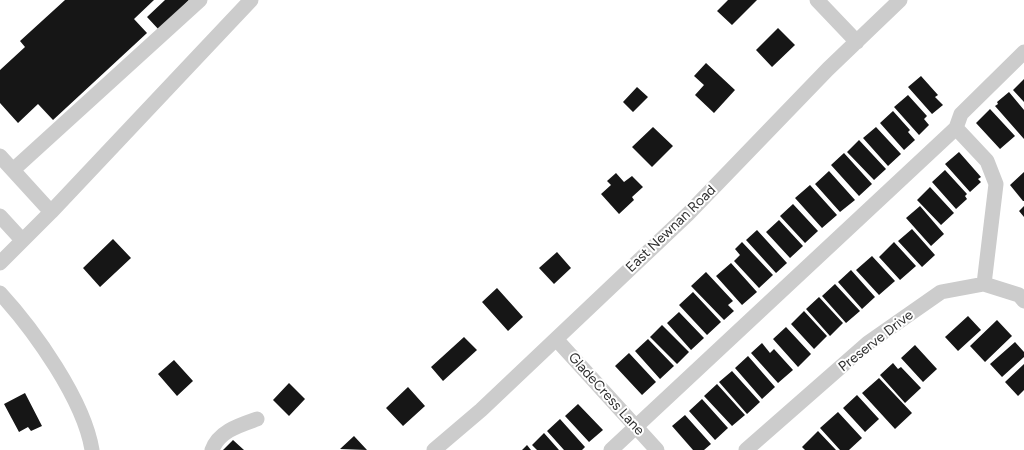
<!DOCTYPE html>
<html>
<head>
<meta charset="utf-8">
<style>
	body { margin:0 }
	canvas { display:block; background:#fff }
</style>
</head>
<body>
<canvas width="1024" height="450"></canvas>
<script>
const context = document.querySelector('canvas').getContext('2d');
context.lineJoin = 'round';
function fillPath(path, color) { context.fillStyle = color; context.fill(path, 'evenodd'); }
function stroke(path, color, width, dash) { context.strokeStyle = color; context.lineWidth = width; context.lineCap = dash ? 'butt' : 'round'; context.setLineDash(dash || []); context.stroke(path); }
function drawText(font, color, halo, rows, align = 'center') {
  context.font = font + ' Figtree,sans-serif'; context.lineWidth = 4; context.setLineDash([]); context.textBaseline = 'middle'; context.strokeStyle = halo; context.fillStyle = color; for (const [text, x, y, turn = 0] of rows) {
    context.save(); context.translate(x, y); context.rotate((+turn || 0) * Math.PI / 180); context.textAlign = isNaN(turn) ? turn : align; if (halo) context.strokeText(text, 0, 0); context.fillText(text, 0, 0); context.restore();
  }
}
fillPath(new Path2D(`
	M 65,0 L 154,0 L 134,19 L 147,33 L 53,120 L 38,104 L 18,123 L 0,103 L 0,70 L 25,47 L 20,41 Z
	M 165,0 L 189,0 L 160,31 L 147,17 Z
	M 728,0 L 757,0 L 732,25 L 717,11 Z
	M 778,28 L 795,45 L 772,67 L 756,50 Z
	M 706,63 L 735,90 L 714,113 L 695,95 L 704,85 L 694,76 Z
	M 921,76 L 938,95 L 935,97 L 943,105 L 932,114 L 908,87 Z
	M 1024,79 L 1024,102 L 1013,90 Z
	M 637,87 L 648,97 L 633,112 L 623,102 Z
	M 1009,92 L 1024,110 L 1024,139 L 995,106 L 998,104 L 997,102 Z
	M 908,95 L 927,116 L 924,119 L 929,125 L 919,135 L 894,107 Z
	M 990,109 L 1015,136 L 1000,149 L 976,123 Z
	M 893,111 L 910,130 L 908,132 L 915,140 L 904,150 L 880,123 Z
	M 653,127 L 673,146 L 652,167 L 632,147 Z
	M 876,127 L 901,154 L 888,166 L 863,138 Z
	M 859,140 L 886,169 L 874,180 L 847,152 Z
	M 959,152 L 981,177 L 978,179 L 981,182 L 970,192 L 945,164 Z
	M 844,153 L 872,184 L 859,196 L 831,165 Z
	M 945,170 L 967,194 L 965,196 L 967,199 L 956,209 L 932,182 Z
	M 829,171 L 855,200 L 840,212 L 815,184 Z
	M 1024,172 L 1024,201 L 1023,201 L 1010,185 Z
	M 616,173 L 624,182 L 632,176 L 643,187 L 632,197 L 634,200 L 619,214 L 601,194 L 611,185 L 607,181 Z
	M 810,185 L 837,215 L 822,228 L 795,198 Z
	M 930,187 L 954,213 L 941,225 L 917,200 Z
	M 793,204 L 818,231 L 805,243 L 780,216 Z
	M 920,206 L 944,234 L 931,246 L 906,218 Z
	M 1024,206 L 1024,217 L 1019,211 Z
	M 779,220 L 803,246 L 790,258 L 766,232 Z
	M 912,229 L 935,255 L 922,267 L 898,241 Z
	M 757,230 L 787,263 L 776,273 L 746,240 Z
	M 113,239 L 131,258 L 100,287 L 83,268 Z
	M 742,242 L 773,275 L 759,288 L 734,261 L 740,255 L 735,249 Z
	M 894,242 L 916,266 L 900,280 L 879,257 Z
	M 557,252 L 571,268 L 554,284 L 539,268 Z
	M 872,256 L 895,281 L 879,295 L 856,270 Z
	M 731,263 L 757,292 L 742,305 L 716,276 Z
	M 851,270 L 875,297 L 862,309 L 838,282 Z
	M 706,272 L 733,301 L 728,305 L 734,311 L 724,320 L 691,286 Z
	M 835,284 L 860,311 L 846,323 L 822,296 Z
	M 497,288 L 523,317 L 508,331 L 482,302 Z
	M 693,292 L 721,322 L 707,335 L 679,305 Z
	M 819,297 L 843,323 L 830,336 L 806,309 Z
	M 804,311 L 827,336 L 814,349 L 791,324 Z
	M 679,312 L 704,338 L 691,350 L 667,323 Z
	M 968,316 L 981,330 L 958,351 L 945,337 Z
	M 997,320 L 1012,336 L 985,362 L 970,346 Z
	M 662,325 L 689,352 L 677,364 L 650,337 Z
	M 786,327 L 811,354 L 798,367 L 773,339 Z
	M 464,337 L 477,350 L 443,381 L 431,367 Z
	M 648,339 L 674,366 L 660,379 L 635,351 Z
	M 1015,342 L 1024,352 L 1024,357 L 1002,377 L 990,364 Z
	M 762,343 L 770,353 L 774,349 L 793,370 L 778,383 L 751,353 Z
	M 915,345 L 937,369 L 923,382 L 901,358 Z
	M 629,353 L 656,382 L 642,395 L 615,366 Z
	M 748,356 L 775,387 L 762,399 L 735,368 Z
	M 174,360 L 193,381 L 177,396 L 158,374 Z
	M 893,363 L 898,369 L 901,367 L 921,388 L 905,403 L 880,375 Z
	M 1024,364 L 1024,390 L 1018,396 L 1005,382 Z
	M 732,371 L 760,402 L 747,414 L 719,382 Z
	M 879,378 L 912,413 L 895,429 L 862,393 Z
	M 289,383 L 305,399 L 289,416 L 273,400 Z
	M 717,384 L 745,415 L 732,426 L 704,396 Z
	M 408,387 L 425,406 L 403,426 L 386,408 Z
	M 25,393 L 42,426 L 31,431 L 28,427 L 19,432 L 4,404 Z
	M 857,395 L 879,419 L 865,432 L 843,408 Z
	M 702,399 L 728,428 L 715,440 L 689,411 Z
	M 578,404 L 603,430 L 589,442 L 565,416 Z
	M 838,412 L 862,438 L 849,450 L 840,450 L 820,428 Z
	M 685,415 L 711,444 L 704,450 L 693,450 L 672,426 Z
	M 560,419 L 585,447 L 582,450 L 564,450 L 547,431 Z
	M 818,431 L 836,450 L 805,450 L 802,447 Z
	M 544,433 L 559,450 L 537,450 L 532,445 Z
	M 354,436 L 367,450 L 340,449 Z
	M 233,440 L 244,450 L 223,450 Z
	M 527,445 L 531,450 L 522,450 Z`), '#161616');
stroke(new Path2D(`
	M 817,0 L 857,42
	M 956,128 L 987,161 L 996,184 L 984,284
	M 0,156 L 51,212
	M 13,170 L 200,0
	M 0,216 L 22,240
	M 0,263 L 51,212 L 251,0
	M 0,293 C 34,330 84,400 92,450
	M 556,339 L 657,450
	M 212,450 C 219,431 240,425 257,419
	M 434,450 L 481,410 L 688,214 L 828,69 L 900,0
	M 611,450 L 956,128 L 961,114 L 1024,52
	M 746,450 L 868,343 L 941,292 L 984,284 L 1019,295 L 1024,301`), '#ccc', 15);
drawText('14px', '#2f2f2f', '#fff', [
	["East Newnan Road",671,229,-44],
	["Preserve Drive",876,341,-38],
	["GladeCress Lane",606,394,48]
]);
</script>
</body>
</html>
